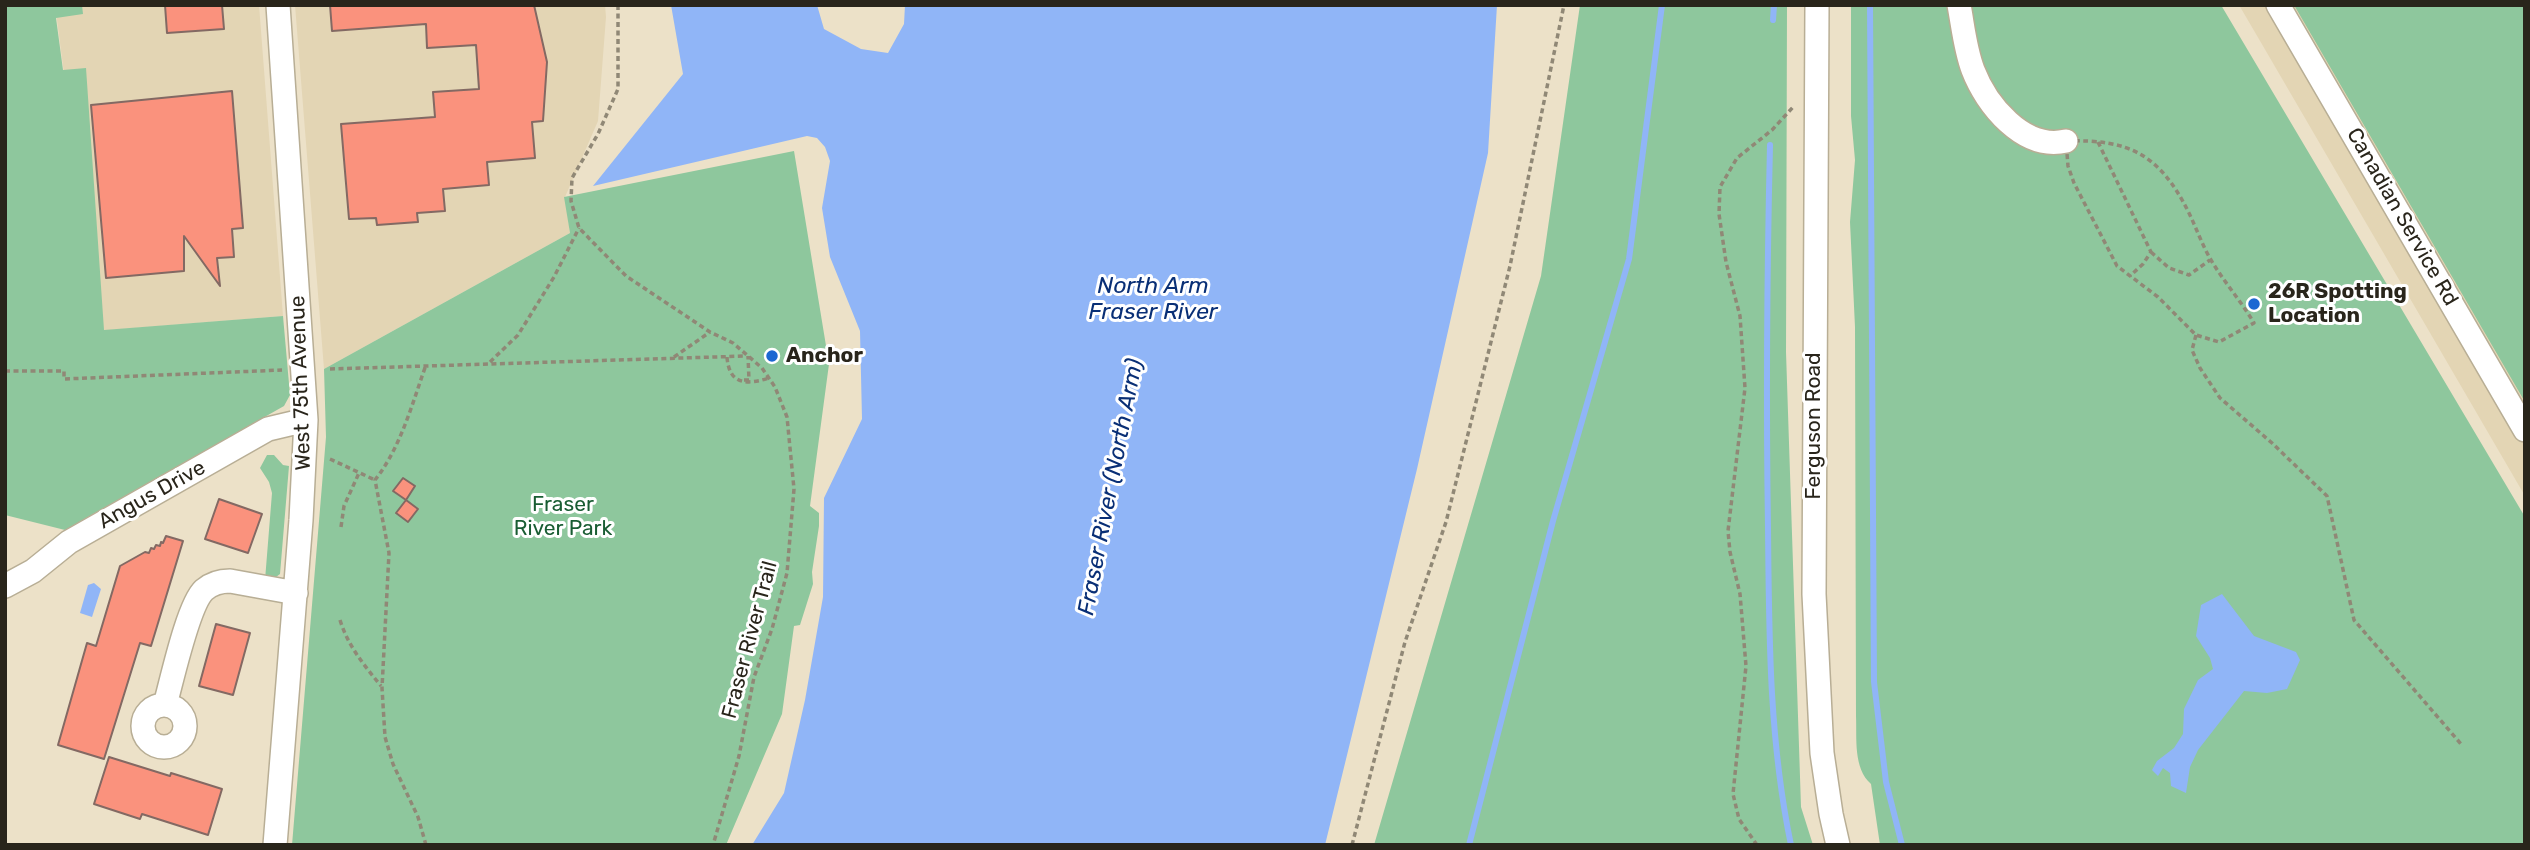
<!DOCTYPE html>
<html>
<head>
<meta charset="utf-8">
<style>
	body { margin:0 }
	#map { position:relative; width:2530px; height:850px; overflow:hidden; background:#ece1c8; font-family:Rubik,sans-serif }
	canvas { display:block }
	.frame { position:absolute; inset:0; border:7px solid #29251b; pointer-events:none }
</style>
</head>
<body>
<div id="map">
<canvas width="2530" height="850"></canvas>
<div class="frame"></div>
</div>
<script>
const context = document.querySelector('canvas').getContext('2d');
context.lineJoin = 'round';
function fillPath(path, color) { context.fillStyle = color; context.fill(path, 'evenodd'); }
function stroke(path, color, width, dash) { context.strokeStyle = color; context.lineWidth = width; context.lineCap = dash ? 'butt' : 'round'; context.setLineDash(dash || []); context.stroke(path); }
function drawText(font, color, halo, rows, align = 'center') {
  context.font = font + ' Rubik,sans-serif'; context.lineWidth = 6; context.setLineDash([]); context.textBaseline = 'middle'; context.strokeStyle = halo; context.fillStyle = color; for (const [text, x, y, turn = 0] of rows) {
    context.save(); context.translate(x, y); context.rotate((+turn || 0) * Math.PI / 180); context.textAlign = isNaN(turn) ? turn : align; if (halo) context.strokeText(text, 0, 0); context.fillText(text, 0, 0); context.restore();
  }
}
fillPath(new Path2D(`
	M 55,5 L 259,5 L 283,316 L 98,331 Z
	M 295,5 L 605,5 L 606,17 L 598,121 L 565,197 L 570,233 L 324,369 Z
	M 2239,5 L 2525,5 L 2525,496 L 2263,46 Z`), '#e3d5b4');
fillPath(new Path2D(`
	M 5,5 L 82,5 L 83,14 L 56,18 L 63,70 L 86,68 L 104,330 L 283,316 L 290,395 L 284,406 L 65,530 L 5,515 Z
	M 1580,5 L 1787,5 L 1786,352 L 1801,807 L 1813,845 L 1374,845 L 1541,276 Z
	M 1851,5 L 2221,5 L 2525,517 L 2525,845 L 1880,845 L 1871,784 C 1853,768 1857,738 1856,716 L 1855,327 L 1850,222 L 1855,160 L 1851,116 Z
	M 2294,5 L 2525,5 L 2525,402 Z
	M 794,151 L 829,364 L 810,506 L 819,513 L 819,526 L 812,572 L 813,584 L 800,625 L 794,626 L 782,714 L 726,845 L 292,845 L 326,437 L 324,369 L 570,233 L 564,197 Z
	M 267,455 L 274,455 L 283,465 L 289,466 L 280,574 L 272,580 L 265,580 L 272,493 L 269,482 L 260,468 Z`), '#8ec79d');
fillPath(new Path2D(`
	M 671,5 L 817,5 L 824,29 L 861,49 L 888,53 L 904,24 L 905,5 L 1497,5 L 1488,153 L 1417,469 L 1325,845 L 752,845 L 784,793 L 805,700 L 823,597 L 824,498 L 862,419 L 860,331 L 830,257 L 822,208 L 830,161 L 825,147 L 817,138 L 807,136 L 593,186 L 683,74 Z
	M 94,583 L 101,589 L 92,617 L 80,613 L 88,585 Z
	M 2222,594 L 2254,636 L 2296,652 L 2300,660 L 2287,689 L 2267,693 L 2244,691 L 2198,750 L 2190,767 L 2186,793 L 2171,786 L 2170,773 L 2163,768 L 2158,776 L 2152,770 L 2157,761 L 2174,748 L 2183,734 L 2184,709 L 2198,680 L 2213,669 L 2210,658 L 2196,636 L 2201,605 Z`), '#90b5f7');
stroke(new Path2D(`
	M 1870,5 L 1874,682 L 1886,782 L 1902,845
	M 1773,20 L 1774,5
	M 1770,145 C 1767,273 1766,400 1768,527 C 1769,634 1769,740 1791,845
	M 1469,845 L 1553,521 L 1629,259 L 1662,5`), '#90b5f7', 6);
const building = new Path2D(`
	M 165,5 L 222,5 L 224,29 L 167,33 Z
	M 330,5 L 534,5 L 547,62 L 543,121 L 532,122 L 535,158 L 487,162 L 489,185 L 443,189 L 445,211 L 417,213 L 418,222 L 377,225 L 376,218 L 349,219 L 341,124 L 435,117 L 433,92 L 479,89 L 476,45 L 427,48 L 426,24 L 332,31 Z
	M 232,91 L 243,228 L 232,229 L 234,257 L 217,258 L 220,286 L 184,236 L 184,271 L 106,278 L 91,105 Z
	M 403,478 L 415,486 L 406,500 L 393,491 Z
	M 219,499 L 262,514 L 248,553 L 205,539 Z
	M 406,500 L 418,509 L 408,522 L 396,513 Z
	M 166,536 L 183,541 L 151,646 L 140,643 L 104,759 L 58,745 L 87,643 L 96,646 L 120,566 L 145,552 L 149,553 L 151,548 L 154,549 L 156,545 L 160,546 L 161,542 L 163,543 Z
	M 216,624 L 250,633 L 233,695 L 199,686 Z
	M 109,757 L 170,776 L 171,773 L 222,789 L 208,835 L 142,814 L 140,819 L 94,804 Z`);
fillPath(building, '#fa927d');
stroke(building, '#836963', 2);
const minor = new Path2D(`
	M 1817,5 L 1814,594 L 1822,753 L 1831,814 L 1838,845
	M 1959,5 C 1963,26 1965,49 1973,70 C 1986,104 2023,151 2066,141
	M 2278,5 L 2525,430
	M 5,586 L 33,571 L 69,542 L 268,429 L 306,420
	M 165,705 C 172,680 188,605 204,590 C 212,583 220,581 230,581 L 296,593
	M143 726a21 21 0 1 1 42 0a21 21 0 1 1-42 0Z
	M 275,845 L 301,520 L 306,420 L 278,5`);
stroke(minor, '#b8ae95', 26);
stroke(new Path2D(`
	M 618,5 L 618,89 L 598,134 L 572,178 L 571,201 L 579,228 L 626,276 L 710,332 L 733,343 L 762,368 L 775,387 L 787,417 L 794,489 L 787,573 L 772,629 L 754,677 L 739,756 L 713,845
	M 2066,141 C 2129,139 2159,154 2188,211 C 2196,227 2202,245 2211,260 C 2224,282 2241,301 2254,323 L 2219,342 L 2196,335 L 2158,297 L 2117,266 L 2074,183 L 2068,166 Z
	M 2098,142 L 2151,252 L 2143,264 L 2130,276
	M 2151,252 L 2169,268 L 2189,275 L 2210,260
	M 2196,335 L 2192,350 L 2200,368 L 2220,398 L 2272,443 L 2327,496 L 2354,620 L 2461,744
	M 674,357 L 710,332
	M 727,357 C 729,385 747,385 769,378
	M 490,362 L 518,335 L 554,277 L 579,228
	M 330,369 L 746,356
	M 5,371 L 64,371 L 64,379 L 282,370
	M 744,380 L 749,380 L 748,356
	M 330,459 L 375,480
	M 341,527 L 344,506 L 359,473
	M 340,620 C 348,646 364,665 381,686
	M 426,845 L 418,817 L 393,764 L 385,737 L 382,688 L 389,553 L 375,480 C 401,447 412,404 426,365
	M 1352,845 L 1405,642 L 1446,522 L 1510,266 L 1564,5
	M 1757,845 L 1739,819 L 1733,794 L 1746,666 L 1740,594 L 1730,552 L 1728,531 L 1745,388 L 1740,316 L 1726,262 L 1719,214 L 1720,187 L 1737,158 L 1772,130 L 1794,106`), '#908876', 3.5, [5, 3.5]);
stroke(minor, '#fff', 23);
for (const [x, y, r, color] of [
	[2254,304,7,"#1c67d2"],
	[772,356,7,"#1c67d2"]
]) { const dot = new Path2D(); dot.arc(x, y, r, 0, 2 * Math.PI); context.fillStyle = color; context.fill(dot); stroke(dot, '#fff', 2.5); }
drawText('21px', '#29251b', '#fff', [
	["Canadian Service Rd",2402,217,60],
	["West 75th Avenue",301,383,-92],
	["Ferguson Road",1814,426,-90],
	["Angus Drive",152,495,-29],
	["Fraser River Trail",750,640,-75]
]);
drawText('bold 21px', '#29251b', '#fff', [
	["26R Spotting",2268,292],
	["Location",2268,316],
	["Anchor",786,356]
], 'left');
drawText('21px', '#195d33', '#fff', [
	["Fraser",563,505],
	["River Park",563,529]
]);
drawText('italic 23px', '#092f76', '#fff', [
	["North Arm",1153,286],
	["Fraser River",1153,312],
	["Fraser River (North Arm)",1111,487,-79]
]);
</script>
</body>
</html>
